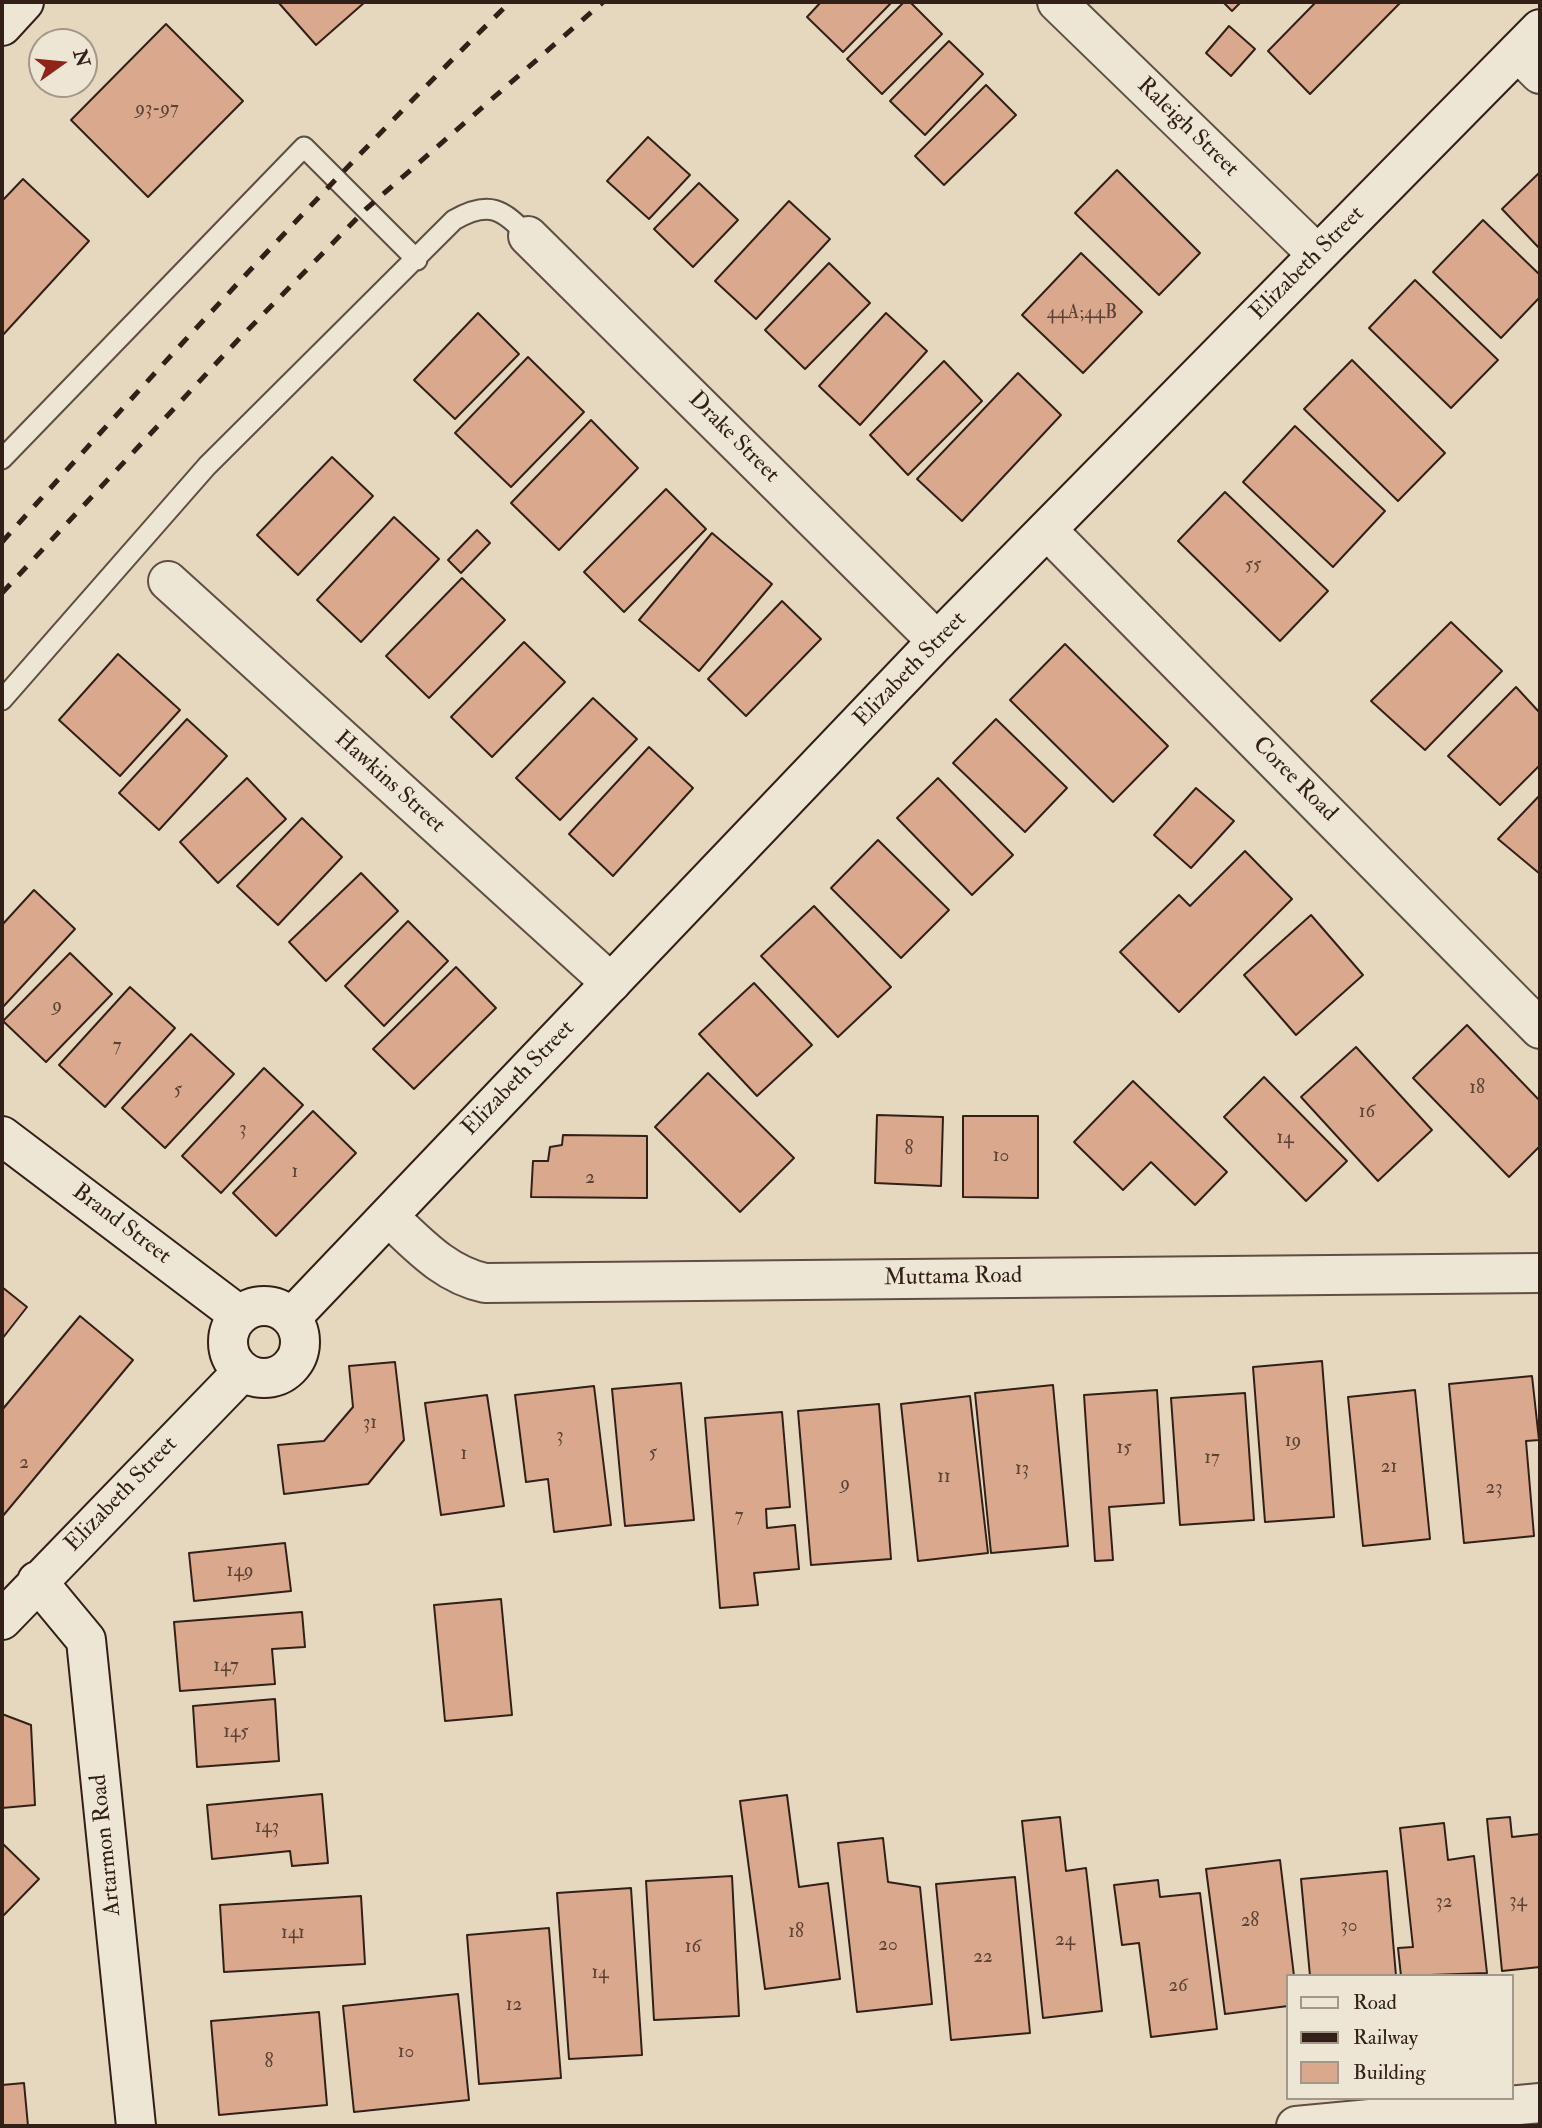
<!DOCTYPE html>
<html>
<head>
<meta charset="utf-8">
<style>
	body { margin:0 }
	#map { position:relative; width:1542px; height:2128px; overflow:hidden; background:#e5d8be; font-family:"IM FELL Double Pica",serif }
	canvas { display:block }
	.frame { position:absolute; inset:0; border:4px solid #322018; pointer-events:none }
	.legend { position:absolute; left:1286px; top:1974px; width:228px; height:126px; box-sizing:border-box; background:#eee6d5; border:2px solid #a39789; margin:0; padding:9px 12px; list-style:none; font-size:21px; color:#322018 }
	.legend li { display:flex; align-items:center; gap:14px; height:35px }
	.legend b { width:35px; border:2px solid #a39789 }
	.north { position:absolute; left:28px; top:28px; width:70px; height:70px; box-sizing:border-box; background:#eee6d5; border:2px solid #a39789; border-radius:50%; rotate:75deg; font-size:19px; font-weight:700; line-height:28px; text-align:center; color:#322018 }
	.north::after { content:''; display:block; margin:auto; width:24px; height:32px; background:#8f2418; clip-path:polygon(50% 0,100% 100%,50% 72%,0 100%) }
</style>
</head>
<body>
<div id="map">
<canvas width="1542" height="2128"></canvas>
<div class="frame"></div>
<ul class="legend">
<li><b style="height:9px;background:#eee6d5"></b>Road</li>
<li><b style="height:9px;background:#322018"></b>Railway</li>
<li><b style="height:19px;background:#daa98d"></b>Building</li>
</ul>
<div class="north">N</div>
</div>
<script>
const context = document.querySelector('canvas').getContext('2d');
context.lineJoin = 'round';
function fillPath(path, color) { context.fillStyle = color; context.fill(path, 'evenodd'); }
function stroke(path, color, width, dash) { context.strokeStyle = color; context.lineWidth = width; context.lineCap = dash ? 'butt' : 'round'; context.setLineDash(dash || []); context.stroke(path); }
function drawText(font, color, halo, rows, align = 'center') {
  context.font = font + ' "IM FELL Double Pica",serif'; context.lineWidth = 5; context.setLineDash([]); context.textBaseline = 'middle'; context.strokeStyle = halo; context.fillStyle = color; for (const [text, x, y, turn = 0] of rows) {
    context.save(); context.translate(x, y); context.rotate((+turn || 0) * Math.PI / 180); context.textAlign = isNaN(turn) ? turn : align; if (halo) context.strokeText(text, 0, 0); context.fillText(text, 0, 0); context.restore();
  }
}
const building = new Path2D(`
	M 278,2 L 365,2 L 316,45 Z
	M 821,2 L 892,2 L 843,52 L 807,17 Z
	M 904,2 L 910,2 L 942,34 L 882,94 L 847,59 Z
	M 1223,2 L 1241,2 L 1232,11 Z
	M 1316,2 L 1401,2 L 1310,94 L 1268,51 Z
	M 166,24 L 243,101 L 148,197 L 71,120 Z
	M 1229,26 L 1255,49 L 1231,76 L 1206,53 Z
	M 949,41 L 983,74 L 925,135 L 890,101 Z
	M 986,85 L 1016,115 L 944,185 L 915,156 Z
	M 648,137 L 690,175 L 649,219 L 607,181 Z
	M 1117,170 L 1200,253 L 1159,295 L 1075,213 Z
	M 1540,172 L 1540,249 L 1502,209 Z
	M 23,179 L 89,241 L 2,336 L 2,201 Z
	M 699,183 L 738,220 L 693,267 L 654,229 Z
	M 789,201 L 830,239 L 756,319 L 715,281 Z
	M 1483,220 L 1540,275 L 1540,297 L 1501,338 L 1433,272 Z
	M 1081,253 L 1142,312 L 1083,373 L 1022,315 Z
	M 829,263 L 870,303 L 805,369 L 765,330 Z
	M 1415,280 L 1498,360 L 1451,408 L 1369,328 Z
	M 478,313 L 519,354 L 455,419 L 414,380 Z
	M 886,313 L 927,351 L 860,425 L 819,386 Z
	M 528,357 L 584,412 L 511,487 L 455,433 Z
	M 1352,360 L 1445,453 L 1398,501 L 1304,409 Z
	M 944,361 L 982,401 L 908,475 L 870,435 Z
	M 1018,373 L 1061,415 L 962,521 L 917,479 Z
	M 591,420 L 638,468 L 559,550 L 511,503 Z
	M 1295,426 L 1385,511 L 1333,567 L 1243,482 Z
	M 332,457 L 373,496 L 298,575 L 257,535 Z
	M 666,489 L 706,529 L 624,612 L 584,572 Z
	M 1225,492 L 1328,591 L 1280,641 L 1178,541 Z
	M 394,517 L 439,559 L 361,642 L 317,600 Z
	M 477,530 L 490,543 L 461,573 L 448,560 Z
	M 712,533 L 772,584 L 699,671 L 639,620 Z
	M 462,578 L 505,620 L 429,698 L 386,656 Z
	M 782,601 L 821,639 L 746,716 L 708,679 Z
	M 1451,622 L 1502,671 L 1425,750 L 1371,701 Z
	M 524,642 L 565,682 L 492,757 L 451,717 Z
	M 1065,644 L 1168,746 L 1113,802 L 1010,700 Z
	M 118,654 L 180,710 L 120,776 L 59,720 Z
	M 1516,687 L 1540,713 L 1540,765 L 1500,805 L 1448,756 Z
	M 593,698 L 637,739 L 560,820 L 516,778 Z
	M 187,719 L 227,756 L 159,830 L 119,793 Z
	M 996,719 L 1067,788 L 1025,832 L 953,763 Z
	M 649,747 L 693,788 L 613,876 L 569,834 Z
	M 247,778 L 286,819 L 218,883 L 180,842 Z
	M 938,778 L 1013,855 L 972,895 L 897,818 Z
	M 1196,788 L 1234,821 L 1191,868 L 1154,835 Z
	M 1540,795 L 1540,874 L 1498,839 Z
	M 302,818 L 342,857 L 278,925 L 237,886 Z
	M 878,840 L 949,910 L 901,958 L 831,888 Z
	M 1245,851 L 1292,899 L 1179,1012 L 1120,952 L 1179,895 L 1190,906 Z
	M 361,873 L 398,911 L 326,981 L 289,942 Z
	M 34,890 L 75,929 L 2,1008 L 2,925 Z
	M 814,906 L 891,987 L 838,1037 L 761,956 Z
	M 1311,915 L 1363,975 L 1296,1035 L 1244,975 Z
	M 408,921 L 448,961 L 384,1026 L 345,986 Z
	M 70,953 L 112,994 L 46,1062 L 3,1021 Z
	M 456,967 L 496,1008 L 414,1089 L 373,1049 Z
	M 754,983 L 812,1045 L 757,1096 L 699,1034 Z
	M 130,987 L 175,1028 L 105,1107 L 59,1065 Z
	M 1467,1025 L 1540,1101 L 1540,1146 L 1509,1177 L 1413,1078 Z
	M 191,1034 L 234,1074 L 165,1148 L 122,1108 Z
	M 1356,1047 L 1432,1130 L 1378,1181 L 1301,1097 Z
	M 264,1068 L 303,1105 L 221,1193 L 182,1156 Z
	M 708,1073 L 794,1158 L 740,1212 L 655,1127 Z
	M 1264,1077 L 1347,1161 L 1306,1201 L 1224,1117 Z
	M 1133,1081 L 1227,1172 L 1195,1205 L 1151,1162 L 1123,1190 L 1074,1142 Z
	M 313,1111 L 356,1153 L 276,1236 L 233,1193 Z
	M 877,1115 L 943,1117 L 941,1186 L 875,1183 Z
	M 963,1116 L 1038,1116 L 1038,1198 L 963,1197 Z
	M 563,1135 L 647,1136 L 647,1198 L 531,1197 L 533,1161 L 548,1161 L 550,1147 L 562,1145 Z
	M 2,1287 L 27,1307 L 2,1339 Z
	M 80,1316 L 133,1360 L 2,1517 L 2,1410 Z
	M 1322,1361 L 1334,1517 L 1265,1522 L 1253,1367 Z
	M 395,1362 L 404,1440 L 368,1484 L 284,1494 L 278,1445 L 324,1441 L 353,1407 L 349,1366 Z
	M 1532,1376 L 1539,1440 L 1526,1441 L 1534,1536 L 1464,1543 L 1449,1384 Z
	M 681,1383 L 694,1520 L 625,1526 L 612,1389 Z
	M 1053,1385 L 1068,1546 L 991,1553 L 975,1393 Z
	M 594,1386 L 611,1525 L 554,1532 L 548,1479 L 526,1482 L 515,1395 Z
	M 1157,1390 L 1164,1503 L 1109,1507 L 1113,1560 L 1095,1561 L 1084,1395 Z
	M 1415,1390 L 1430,1539 L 1363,1546 L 1348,1397 Z
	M 1245,1393 L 1254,1520 L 1180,1525 L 1171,1398 Z
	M 487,1395 L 504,1506 L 441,1515 L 425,1403 Z
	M 970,1396 L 988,1553 L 918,1561 L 901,1404 Z
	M 879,1404 L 891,1559 L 811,1565 L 798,1411 Z
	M 782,1412 L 790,1507 L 766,1509 L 767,1528 L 795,1525 L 799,1569 L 754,1573 L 758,1605 L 720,1608 L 705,1418 Z
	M 285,1543 L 291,1591 L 194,1601 L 189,1553 Z
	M 501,1599 L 512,1715 L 445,1721 L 434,1605 Z
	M 302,1612 L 305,1647 L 272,1649 L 275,1684 L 180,1691 L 174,1622 Z
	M 275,1699 L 279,1761 L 197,1767 L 193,1706 Z
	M 2,1714 L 31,1725 L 35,1805 L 2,1808 Z
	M 322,1794 L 328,1863 L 292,1866 L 290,1851 L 212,1859 L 207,1805 Z
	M 787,1795 L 799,1887 L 828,1883 L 840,1979 L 765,1989 L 740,1801 Z
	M 1060,1817 L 1066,1871 L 1086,1868 L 1102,2011 L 1043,2018 L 1022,1821 Z
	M 1510,1817 L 1512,1837 L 1540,1834 L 1540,1967 L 1502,1971 L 1487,1819 Z
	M 1444,1823 L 1448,1860 L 1474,1856 L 1487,1973 L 1401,1976 L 1398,1948 L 1413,1947 L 1400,1828 Z
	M 883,1838 L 888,1882 L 920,1887 L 932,2004 L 857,2012 L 838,1843 Z
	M 2,1843 L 39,1879 L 2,1917 Z
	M 1280,1860 L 1294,1976 L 1288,1976 L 1288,2006 L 1225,2014 L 1206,1869 Z
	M 1387,1871 L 1396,1976 L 1310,1976 L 1301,1879 Z
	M 732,1876 L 739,2016 L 654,2020 L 646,1881 Z
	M 1015,1877 L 1030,2033 L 951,2040 L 936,1884 Z
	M 1158,1880 L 1160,1897 L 1200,1893 L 1217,2029 L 1151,2037 L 1139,1943 L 1122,1945 L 1114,1885 Z
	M 631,1888 L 642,2055 L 569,2059 L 557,1893 Z
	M 361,1896 L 365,1964 L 224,1972 L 220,1905 Z
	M 549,1928 L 561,2078 L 479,2084 L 467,1935 Z
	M 458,1994 L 469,2100 L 354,2112 L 343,2006 Z
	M 319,2012 L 327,2105 L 219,2115 L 211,2021 Z
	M 24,2083 L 28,2126 L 2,2126 L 2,2085 Z`);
fillPath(building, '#daa98d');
stroke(building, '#322018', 2);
const lane = new Path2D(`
	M 2,459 L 304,147 L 417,260
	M 2,700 L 207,466 L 454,220 C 489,200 503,209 528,236`);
const street = new Path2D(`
	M 1057,2 L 1317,254
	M 1518,52 L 1540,74
	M 528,236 L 937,641
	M 1047,530 L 1540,1029
	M 168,581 L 611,983
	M 389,1217 C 418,1244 444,1274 485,1283 L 1540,1273
	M 1296,2126 L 1540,2103`);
const secondary = new Path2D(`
	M 2,26 L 24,2
	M 2,1136 L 239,1315
	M228 1342a36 36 0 1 1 72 0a36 36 0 1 1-72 0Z
	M 291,1318 L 937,641 L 1540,29
	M 37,1581 L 86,1640 L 136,2126
	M 2,1620 L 243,1371`);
stroke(lane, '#5f4e42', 23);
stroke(street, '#5f4e42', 42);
stroke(secondary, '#322018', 42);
stroke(lane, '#eee6d5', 19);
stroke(street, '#eee6d5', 38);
stroke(secondary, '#eee6d5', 38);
stroke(new Path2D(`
	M 2,542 C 167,358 334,176 510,2
	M 2,593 L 237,341 L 366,209 L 603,2`), '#322018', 5, [12, 12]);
drawText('19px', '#5c4235', null, [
	["93-97",157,110],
	["44A;44B",1082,314],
	["55",1253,566],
	["9",57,1007],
	["7",117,1047],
	["18",1477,1089],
	["5",178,1091],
	["16",1367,1113],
	["3",243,1130],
	["14",1285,1139],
	["8",909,1150],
	["10",1001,1157],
	["1",295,1173],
	["2",590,1179],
	["31",370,1424],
	["3",560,1437],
	["19",1293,1442],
	["15",1124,1449],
	["5",653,1454],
	["1",464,1455],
	["17",1212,1459],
	["2",24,1464],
	["21",1389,1468],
	["13",1022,1470],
	["11",944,1478],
	["9",845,1485],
	["23",1494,1489],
	["7",739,1517],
	["149",240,1572],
	["147",226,1667],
	["145",236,1733],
	["143",267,1828],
	["34",1518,1902],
	["32",1444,1903],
	["28",1250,1922],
	["30",1349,1927],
	["18",796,1933],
	["141",293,1934],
	["24",1065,1941],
	["20",888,1946],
	["16",693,1948],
	["22",983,1958],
	["14",600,1974],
	["26",1178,1987],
	["12",514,2006],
	["10",406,2053],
	["8",269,2063]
]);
drawText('23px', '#322018', '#eee6d5', [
	["Raleigh Street",1187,128,44],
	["Elizabeth Street",1308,264,-45],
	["Drake Street",733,438,45],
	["Elizabeth Street",911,670,-46],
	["Coree Road",1294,780,45],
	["Hawkins Street",389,783,42],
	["Elizabeth Street",519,1079,-46],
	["Brand Street",121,1225,37],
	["Muttama Road",953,1278,-1],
	["Elizabeth Street",122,1495,-46],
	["Artarmon Road",107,1845,-96]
]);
</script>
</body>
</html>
